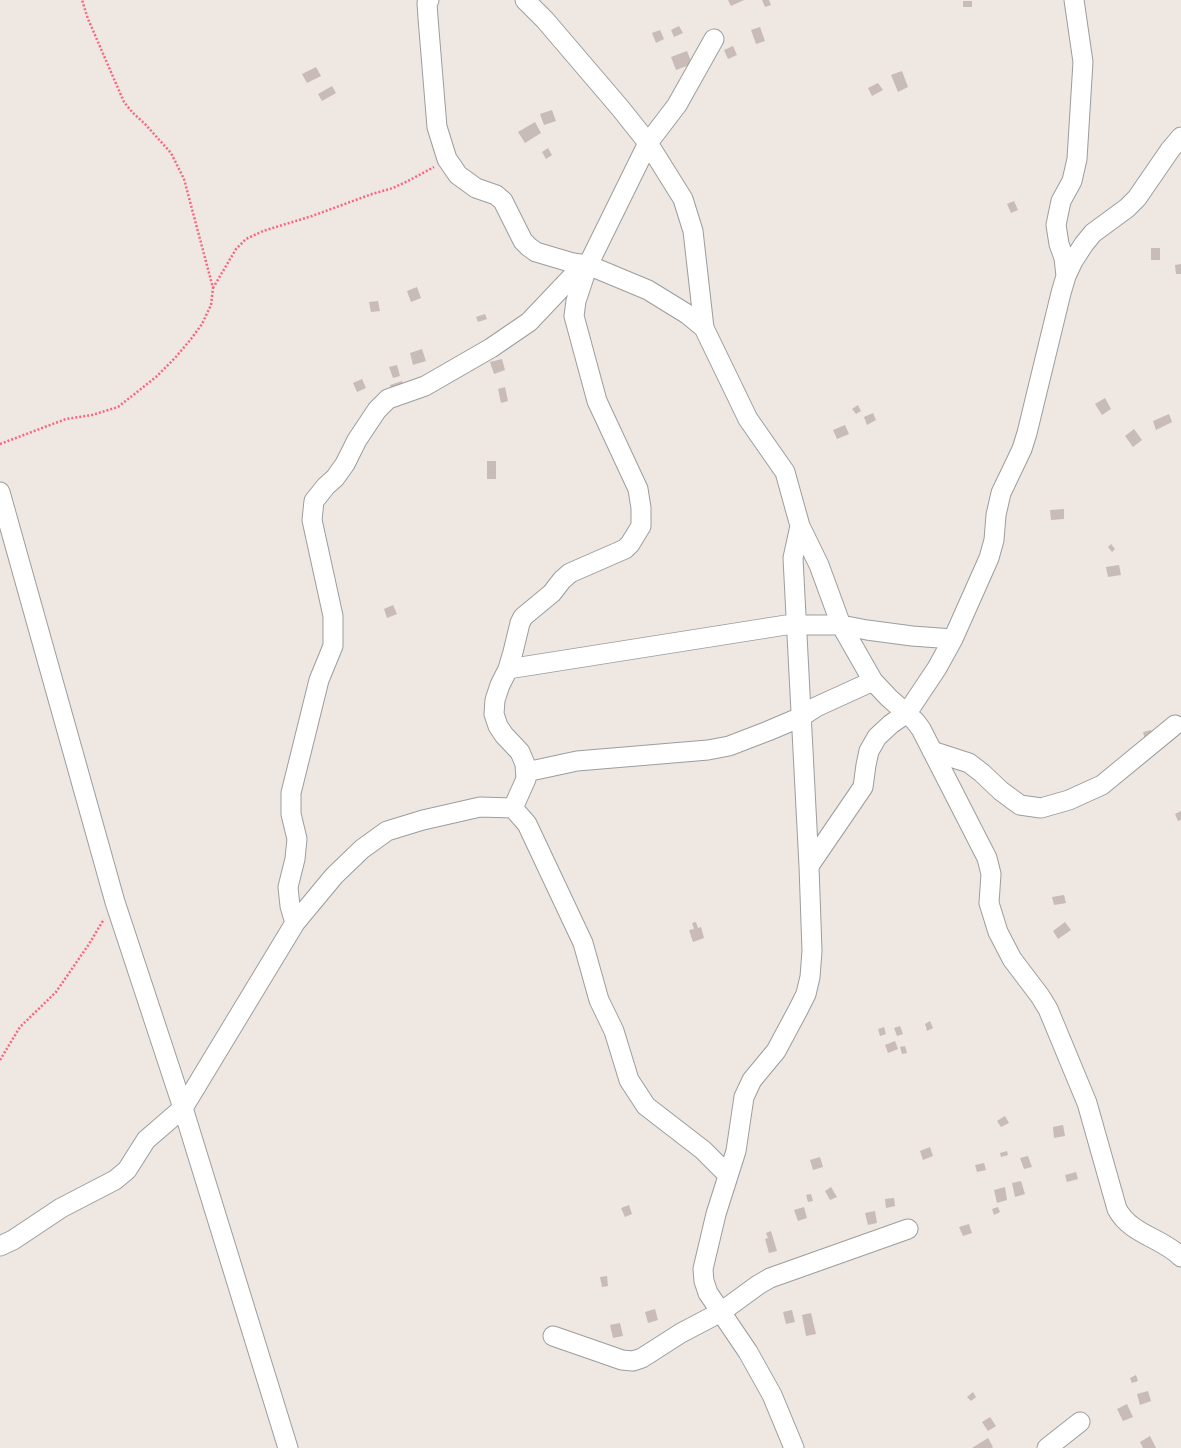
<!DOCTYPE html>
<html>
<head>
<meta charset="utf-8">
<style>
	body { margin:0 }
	canvas { display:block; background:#eee7e2 }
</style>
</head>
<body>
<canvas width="1181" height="1448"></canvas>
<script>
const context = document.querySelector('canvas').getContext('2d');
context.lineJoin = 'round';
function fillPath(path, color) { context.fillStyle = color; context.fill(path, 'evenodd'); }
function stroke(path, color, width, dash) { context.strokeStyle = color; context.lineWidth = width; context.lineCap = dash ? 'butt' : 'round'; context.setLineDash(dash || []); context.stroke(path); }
fillPath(new Path2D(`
	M 728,0 L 744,0 L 731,6 Z
	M 762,0 L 769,0 L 771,5 L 765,7 Z
	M 963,1 L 972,1 L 972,7 L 963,7 Z
	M 679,26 L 683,33 L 674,37 L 671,30 Z
	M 760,27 L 765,41 L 756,44 L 751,30 Z
	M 660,30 L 664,39 L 656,43 L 652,33 Z
	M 733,46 L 737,55 L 728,59 L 724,50 Z
	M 687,51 L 692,64 L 676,70 L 671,57 Z
	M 316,67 L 321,76 L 307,83 L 302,74 Z
	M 902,71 L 908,87 L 898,92 L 891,75 Z
	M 878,83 L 883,90 L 872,96 L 868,88 Z
	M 332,86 L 336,93 L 322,101 L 318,94 Z
	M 552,110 L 556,121 L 544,125 L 540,114 Z
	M 535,122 L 541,133 L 525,143 L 518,132 Z
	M 548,148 L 552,155 L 546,159 L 542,152 Z
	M 1014,201 L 1018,210 L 1011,213 L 1007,204 Z
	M 1151,248 L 1160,248 L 1160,260 L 1151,260 Z
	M 1181,264 L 1181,274 L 1176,274 L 1175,265 Z
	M 417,287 L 421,298 L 411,302 L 407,291 Z
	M 378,301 L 380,311 L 371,312 L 369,302 Z
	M 485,314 L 487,319 L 478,322 L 476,317 Z
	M 422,349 L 426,361 L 413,365 L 410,353 Z
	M 502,359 L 505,370 L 494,374 L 490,362 Z
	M 397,365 L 400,376 L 393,378 L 389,367 Z
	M 362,379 L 366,388 L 357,392 L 353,383 Z
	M 402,381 L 404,389 L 392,392 L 390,385 Z
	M 505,387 L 508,401 L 501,403 L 498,389 Z
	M 1105,398 L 1111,409 L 1102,415 L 1095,404 Z
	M 858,405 L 861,411 L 856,414 L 852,409 Z
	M 873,413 L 876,420 L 867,425 L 864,417 Z
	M 1169,414 L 1172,422 L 1156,430 L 1153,421 Z
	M 845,425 L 849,434 L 837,439 L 833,430 Z
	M 1134,429 L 1142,440 L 1133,447 L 1125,436 Z
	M 487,461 L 496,461 L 496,479 L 487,479 Z
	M 1064,509 L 1064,519 L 1051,520 L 1050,510 Z
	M 1111,544 L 1115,549 L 1112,552 L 1108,547 Z
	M 1119,565 L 1121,575 L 1108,577 L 1106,567 Z
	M 393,605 L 397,614 L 387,618 L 384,609 Z
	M 1151,730 L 1154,739 L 1145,741 L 1143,732 Z
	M 1181,811 L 1181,820 L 1178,821 L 1175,814 Z
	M 1064,895 L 1066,903 L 1054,905 L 1052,897 Z
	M 696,922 L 698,928 L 701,927 L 704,938 L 693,942 L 689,930 L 694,929 L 692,923 Z
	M 1065,922 L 1071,930 L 1058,939 L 1053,931 Z
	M 930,1021 L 933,1028 L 927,1031 L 925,1024 Z
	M 900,1026 L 903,1034 L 897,1036 L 894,1028 Z
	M 884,1027 L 886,1034 L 880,1036 L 878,1029 Z
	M 895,1041 L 898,1049 L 888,1053 L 885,1045 Z
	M 905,1046 L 907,1053 L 902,1054 L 900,1047 Z
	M 1005,1116 L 1009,1123 L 1001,1127 L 997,1121 Z
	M 1063,1125 L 1065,1136 L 1054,1138 L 1053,1127 Z
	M 930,1147 L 933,1156 L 923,1160 L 920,1151 Z
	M 1007,1151 L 1008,1155 L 1001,1157 L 1000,1153 Z
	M 1028,1156 L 1032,1167 L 1024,1169 L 1020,1158 Z
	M 820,1157 L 823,1167 L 813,1170 L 810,1160 Z
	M 984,1163 L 986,1170 L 977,1172 L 975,1165 Z
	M 1076,1172 L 1078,1179 L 1067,1182 L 1065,1175 Z
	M 1021,1181 L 1025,1194 L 1015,1197 L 1012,1183 Z
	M 831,1187 L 837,1197 L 830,1200 L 825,1191 Z
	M 1005,1187 L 1007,1200 L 997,1203 L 994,1190 Z
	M 811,1194 L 813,1201 L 808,1202 L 806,1195 Z
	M 894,1198 L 895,1206 L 886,1208 L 885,1199 Z
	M 629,1205 L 632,1214 L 625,1217 L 621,1208 Z
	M 804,1207 L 807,1218 L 798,1221 L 794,1210 Z
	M 998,1207 L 1000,1212 L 994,1215 L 992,1209 Z
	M 875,1211 L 877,1223 L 868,1225 L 865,1213 Z
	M 969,1224 L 972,1233 L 963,1236 L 959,1227 Z
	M 771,1231 L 777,1251 L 769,1253 L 765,1239 L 768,1238 L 766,1233 Z
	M 607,1276 L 608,1286 L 602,1287 L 600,1277 Z
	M 655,1309 L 658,1320 L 648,1323 L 645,1312 Z
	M 792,1310 L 795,1322 L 786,1324 L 783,1312 Z
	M 811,1313 L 816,1334 L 806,1336 L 802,1315 Z
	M 620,1323 L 623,1336 L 613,1338 L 610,1325 Z
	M 1136,1375 L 1138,1381 L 1132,1383 L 1130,1378 Z
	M 1148,1391 L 1151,1401 L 1140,1405 L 1137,1394 Z
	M 973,1392 L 976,1397 L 971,1401 L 967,1397 Z
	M 1127,1404 L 1133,1417 L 1123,1421 L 1117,1409 Z
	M 990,1417 L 996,1426 L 988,1431 L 982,1422 Z
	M 1150,1436 L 1156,1448 L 1143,1448 L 1140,1442 Z
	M 988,1438 L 993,1447 L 992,1448 L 972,1448 Z`), '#c9bbb8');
const minor = new Path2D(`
	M 429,0 L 427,3 L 428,18 L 437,127 L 447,159 L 458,175 L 476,188 L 496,195 L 503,201 L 523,241 L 529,247 L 536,252 L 573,263 L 588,265 L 648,290 L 687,314 L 704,328
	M 525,0 L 545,20 L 621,109 L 648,143 L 683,199 L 693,231 L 704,328 L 748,419 L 785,472 L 800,526 L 819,565 L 841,625 L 873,681 L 889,698 L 915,721 L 921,729 L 987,858 L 991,874 L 989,903 L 998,932 L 1012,959 L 1040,996 L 1048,1009 L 1087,1103 L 1117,1209 C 1131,1235 1161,1237 1181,1257
	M 1066,276 L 1064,258 L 1059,244 L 1056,225 L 1061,201 L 1072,181 L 1077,159 L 1083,62 L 1074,0
	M 0,492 L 115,902 L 183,1108 L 288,1448
	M 508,669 L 786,625 L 841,625 L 867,630 L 912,636 L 953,639
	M 932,751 L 969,763 L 982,773 L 1001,791 L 1020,805 L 1041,808 L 1069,800 L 1102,785 L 1175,725
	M 526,772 L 577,761 L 708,750 L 729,746 L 768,731 L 801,717 L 816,707 L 873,681
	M 513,808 L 526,779 L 525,764 L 520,752 L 504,735 L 498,726 L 494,714 L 495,700 L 500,685 L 508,669 L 513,652 L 520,623 L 523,617 L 552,593 L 562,580 L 570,573 L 625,549 L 630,544 L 641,526 L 641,508 L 638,489 L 597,401 L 574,316 L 576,301 L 588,265 L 648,143 L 677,105 L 714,39
	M 809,866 L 863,787 L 866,765 L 869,751 L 877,737 L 891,724 L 907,713 L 937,668 L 953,639 L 989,558 L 994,540 L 996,515 L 1001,493 L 1022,449 L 1027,433 L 1061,293 L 1066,276 L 1073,261 L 1084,244 L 1093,233 L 1127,208 L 1137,198 L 1170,150 L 1181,137
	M 295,923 L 290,906 L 288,887 L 295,859 L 297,839 L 291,814 L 291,793 L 319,680 L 333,646 L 333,616 L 312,520 L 314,501 L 326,486 L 335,478 L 345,464 L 357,440 L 377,410 L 388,399 L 425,386 L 491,348 L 529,322 L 584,264
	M 0,1246 L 13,1240 L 61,1208 L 115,1180 L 127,1170 L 146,1140 L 183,1108 L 295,923 L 334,876 L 362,849 L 387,831 L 423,820 L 480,807 L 513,808 L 527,824 L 583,943 L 599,1000 L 614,1031 L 629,1080 L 646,1106 L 703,1150 L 728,1175
	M 553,1336 L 622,1360 L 633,1361 L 642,1358 L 681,1333 L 721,1312 L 758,1285 L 770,1278 L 908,1229
	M 794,1448 L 772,1395 L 748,1352 L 708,1293 L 704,1281 L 703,1269 L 716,1214 L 736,1151 L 744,1097 L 752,1080 L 776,1051 L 798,1010 L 806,994 L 810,977 L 812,951 L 809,866 L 793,558 L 800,526
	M 1047,1448 L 1080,1422`);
stroke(minor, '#9d9d9d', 21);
stroke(new Path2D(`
	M 213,288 L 236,249 L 246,239 L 263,231 L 312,216 L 372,194 L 393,188 L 408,181 L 434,167
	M 0,444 L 66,419 L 92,415 L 118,407 L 156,377 L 175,358 L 191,339 L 202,324 L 211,305 L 213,288 L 184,179 L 171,153 L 145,124 L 132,112 L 124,102 L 88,19 L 82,0
	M 0,1060 L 20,1027 L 56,992 L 89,944 L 104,919`), '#fb667f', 2.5, [2, 2]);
stroke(minor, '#fff', 19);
</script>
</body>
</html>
